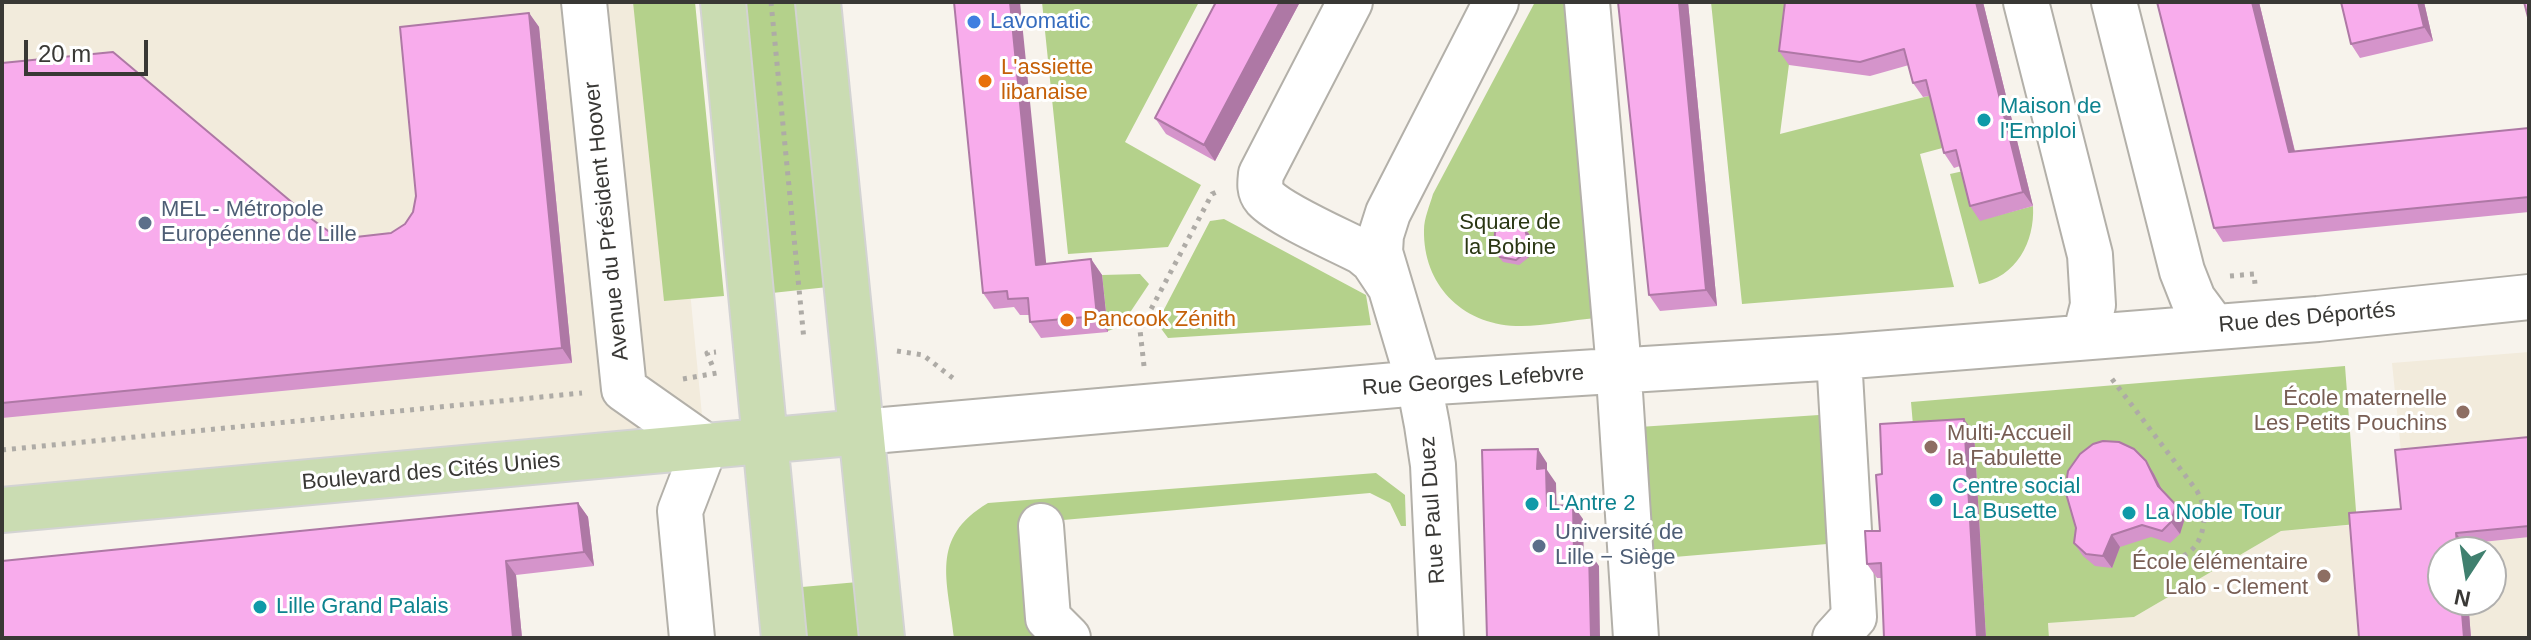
<!DOCTYPE html>
<html>
<head>
<meta charset="utf-8">
<style>
	body { margin:0 }
	#map { position:relative; width:2531px; height:640px; overflow:hidden; background:#f7f3ec; font-family:Arial,sans-serif }
	canvas { display:block }
	.frame { position:absolute; inset:0; border:4px solid #393835; pointer-events:none }
	.north { position:absolute; left:2427px; top:536px; width:80px; height:80px; box-sizing:border-box; background:#fff; border:2px solid #b0afae; border-radius:50%; rotate:192deg; font-size:22px; font-weight:700; line-height:32px; text-align:center; color:#393835 }
	.north::after { content:''; display:block; margin:auto; width:28px; height:36px; background:#40806f; clip-path:polygon(50% 0,100% 100%,50% 72%,0 100%) }
	.scale { position:absolute; left:24px; top:40px; width:124px; height:36px; box-sizing:border-box; border:4px solid #393835; border-top:0; padding-left:10px; font-size:24px; line-height:28px; white-space:nowrap; color:#393835; -webkit-text-stroke:6px #fff; paint-order:stroke }
</style>
</head>
<body>
<div id="map">
<canvas width="2531" height="640"></canvas>
<div class="frame"></div>
<div class="north">N</div>
<div class="scale">20 m</div>
</div>
<script>
const context = document.querySelector('canvas').getContext('2d');
context.lineJoin = 'round';
function fillPath(path, color) { context.fillStyle = color; context.fill(path, 'evenodd'); }
function stroke(path, color, width, dash) { context.strokeStyle = color; context.lineWidth = width; context.lineCap = dash ? 'butt' : 'round'; context.setLineDash(dash || []); context.stroke(path); }
function drawText(font, color, halo, rows, align = 'center') {
  context.font = font + ' Arial,sans-serif'; context.lineWidth = 6; context.setLineDash([]); context.textBaseline = 'middle'; context.strokeStyle = halo; context.fillStyle = color; for (const [text, x, y, turn = 0] of rows) {
    context.save(); context.translate(x, y); context.rotate((+turn || 0) * Math.PI / 180); context.textAlign = isNaN(turn) ? turn : align; if (halo) context.strokeText(text, 0, 0); context.fillText(text, 0, 0); context.restore();
  }
}
fillPath(new Path2D(`
	M 2,2 L 662,2 L 705,446 L 2,510 Z
	M 2529,352 L 2529,638 L 2049,638 L 2048,623 L 2134,617 L 2281,531 L 2408,520 L 2392,363 ZM 2443,552 L 2491,552 L 2491,600 L 2443,600 Z`), '#f2ebdc');
fillPath(new Path2D(`
	M 633,2 L 695,2 L 724,296 L 664,301 Z
	M 743,2 L 799,2 L 828,287 L 772,293 Z
	M 1042,2 L 1199,2 L 1125,142 L 1201,185 L 1168,247 L 1068,254 Z
	M 1535,2 L 1575,2 L 1596,318 C 1570,320 1542,327 1516,326 C 1461,324 1423,284 1424,230 C 1424,218 1430,205 1433,194 Z
	M 1711,2 L 1797,2 L 1780,134 L 1948,91 L 1961,143 L 1920,154 L 1954,287 L 1742,304 Z
	M 1968,170 L 1980,220 L 2033,206 C 2035,242 2016,277 1979,284 L 1950,174 Z
	M 1224,219 L 1366,295 L 1371,325 L 1168,338 L 1157,323 L 1210,221 Z
	M 1140,274 L 1149,284 L 1121,326 L 1108,331 L 1102,275 Z
	M 2345,366 L 2357,524 L 2281,531 L 2134,617 L 2048,623 L 2049,638 L 1986,638 L 1974,434 L 1914,437 L 1911,402 Z
	M 1819,415 L 1827,544 L 1651,559 L 1639,427 Z
	M 1376,473 L 1405,495 L 1406,526 L 1401,526 L 1390,503 L 1370,493 L 1029,523 L 1041,638 L 954,638 C 948,580 929,538 988,503 Z
	M 858,582 L 863,638 L 807,638 L 802,587 Z`), '#b4d18b');
const minor = new Path2D(`
	M 584,2 L 624,389 L 705,446 L 680,511 L 692,638
	M 1350,2 L 1261,174 C 1260,183 1259,191 1265,198 C 1281,215 1339,240 1362,252 L 1373,261 L 1389,285
	M 1587,2 L 1617,346 L 1636,638
	M 2026,2 L 2090,255 L 2093,305 L 2085,336
	M 2114,2 L 2182,271 L 2193,299 L 2213,326
	M 861,432 L 1419,383 L 1839,357 L 2318,319 L 2529,297
	M 1041,526 L 1048,618 L 1068,638
	M 1441,638 L 1433,465 L 1427,425 L 1419,383 L 1380,252 L 1381,235 L 1388,213 L 1496,2
	M 1835,638 L 1854,617 L 1839,357`);
const major = new Path2D(`
	M 723,2 L 784,638
	M 818,2 L 882,638
	M 2,510 L 861,432`);
stroke(minor, '#b3b0a9', 48);
stroke(major, '#d3d3d3', 48);
stroke(new Path2D(`
	M 771,2 L 804,340
	M 2230,276 L 2254,274 L 2255,284
	M 897,351 L 923,355 L 954,379
	M 712,365 L 707,353 L 716,352
	M 1144,366 L 1140,330 L 1212,194 L 1219,191
	M 683,379 L 717,373
	M 2112,379 L 2197,491 C 2204,505 2206,511 2203,527 C 2197,562 2165,562 2135,569
	M 2,450 L 582,393`), '#aeaba6', 5, [4, 6]);
stroke(minor, '#fff', 44);
stroke(major, '#cadcb2', 44);
fillPath(new Path2D(`
	M 1213,2 L 1300,2 L 1215,161 L 1166,134 L 1155,118 L 1215,4 Z
	M 1618,2 L 1688,2 L 1717,306 L 1660,311 L 1649,295 Z
	M 1785,2 L 1983,2 L 2033,206 L 1980,221 L 1970,206 L 1960,166 L 1954,168 L 1944,153 L 1930,96 L 1923,97 L 1913,83 L 1909,65 L 1870,76 L 1789,65 L 1779,51 Z
	M 2157,2 L 2259,2 L 2295,151 L 2529,128 L 2529,212 L 2223,242 L 2214,228 Z
	M 2341,2 L 2424,2 L 2433,41 L 2360,58 L 2351,44 Z
	M 529,13 L 539,27 L 572,363 L 2,418 L 2,63 L 313,220 L 331,233 L 347,238 L 391,233 L 405,224 L 413,212 Z
	M 1525,229 L 1529,234 L 1533,251 L 1528,258 L 1519,265 L 1503,262 L 1494,250 Z
	M 1091,259 L 1102,275 L 1108,332 L 1041,338 L 1030,322 L 1029,315 L 1020,315 L 1014,307 L 994,309 L 983,293 L 1046,264 Z
	M 1974,433 L 1986,638 L 1884,638 L 1882,578 L 1877,578 L 1867,564 L 1880,531 L 1882,474 Z
	M 2529,437 L 2529,537 L 2464,544 L 2464,552 L 2443,552 L 2468,600 L 2471,638 L 2359,638 L 2401,509 Z
	M 2146,461 L 2154,474 L 2163,492 L 2176,505 L 2185,518 L 2180,534 L 2170,543 L 2151,537 L 2120,547 L 2112,568 L 2095,566 L 2083,556 L 2074,543 Z
	M 578,503 L 588,517 L 594,566 L 516,575 L 522,638 L 2,638 Z`), '#d594cb');
fillPath(new Path2D(`
	M 1010,2 L 1020,2 L 1048,281 L 1036,265 Z
	M 1280,2 L 1300,2 L 1215,161 L 1204,145 Z
	M 1679,2 L 1688,2 L 1717,306 L 1706,290 Z
	M 1976,2 L 1983,2 L 2033,206 L 2023,192 Z
	M 2252,2 L 2259,2 L 2298,165 L 2289,152 Z
	M 2418,2 L 2424,2 L 2433,41 L 2424,27 Z
	M 529,13 L 539,27 L 572,363 L 562,348 Z
	M 1525,229 L 1529,234 L 1533,251 L 1528,258 L 1525,253 Z
	M 1091,259 L 1102,275 L 1108,332 L 1097,316 Z
	M 1964,419 L 1974,433 L 1986,638 L 1977,638 Z
	M 1538,449 L 1547,463 L 1547,470 L 1556,483 L 1557,520 L 1547,506 L 1537,469 Z
	M 2146,461 L 2154,474 L 2166,498 L 2158,486 Z
	M 578,503 L 588,517 L 594,566 L 584,552 Z
	M 1573,505 L 1583,519 L 1584,566 L 1574,552 Z
	M 2176,505 L 2185,518 L 2180,534 L 2171,522 Z
	M 2456,533 L 2464,544 L 2464,552 L 2458,552 Z
	M 2112,535 L 2120,547 L 2112,568 L 2103,556 Z
	M 1589,551 L 1599,566 L 1600,638 L 1591,638 Z
	M 506,561 L 516,575 L 522,638 L 513,638 Z
	M 2461,600 L 2468,600 L 2471,638 L 2464,638 Z`), '#ae78a5');
const building = new Path2D(`
	M 954,2 L 1010,2 L 1036,265 L 1091,259 L 1097,316 L 1030,322 L 1028,298 L 1008,299 L 1007,291 L 983,293 Z
	M 1216,2 L 1280,2 L 1204,145 L 1155,118 Z
	M 1618,2 L 1679,2 L 1706,290 L 1649,295 Z
	M 1785,2 L 1976,2 L 2023,192 L 1970,206 L 1956,150 L 1944,153 L 1926,80 L 1913,83 L 1904,49 L 1860,62 L 1779,51 Z
	M 2157,2 L 2252,2 L 2289,152 L 2529,128 L 2529,197 L 2214,228 Z
	M 2341,2 L 2418,2 L 2424,27 L 2351,44 Z
	M 2524,2 L 2529,2 L 2529,21 Z
	M 529,13 L 562,348 L 2,403 L 2,63 L 113,52 L 313,220 L 331,233 L 347,238 L 391,233 L 405,224 L 413,212 L 416,196 L 400,27 Z
	M 1509,224 L 1517,224 L 1525,229 L 1529,245 L 1525,253 L 1516,260 L 1500,257 L 1494,250 L 1495,232 Z
	M 1964,419 L 1977,638 L 1884,638 L 1881,563 L 1867,564 L 1865,531 L 1880,531 L 1876,475 L 1882,474 L 1880,424 Z
	M 2529,437 L 2529,526 L 2456,533 L 2458,552 L 2443,552 L 2443,600 L 2461,600 L 2464,638 L 2359,638 L 2349,513 L 2401,509 L 2395,450 Z
	M 2103,441 L 2119,442 L 2134,449 L 2146,461 L 2158,486 L 2176,505 L 2171,522 L 2162,531 L 2142,525 L 2112,535 L 2103,556 L 2086,554 L 2074,543 L 2076,528 L 2065,490 L 2068,471 L 2080,454 L 2093,444 Z
	M 1538,449 L 1537,469 L 1546,468 L 1547,506 L 1573,505 L 1574,552 L 1589,551 L 1591,638 L 1487,638 L 1482,450 Z
	M 578,503 L 584,552 L 506,561 L 513,638 L 2,638 L 2,561 Z`);
fillPath(building, '#f8acec');
stroke(building, '#ae78a5', 2);
for (const [x, y, r, color] of [
	[974,22,8,"#3f7fe0"],
	[985,81,8,"#e8710a"],
	[1984,120,8,"#0f9aa8"],
	[145,223,8,"#5c6f8a"],
	[1067,320,8,"#e8710a"],
	[2463,412,8,"#8d6e63"],
	[1931,447,8,"#8d6e63"],
	[1936,500,8,"#0f9aa8"],
	[1532,504,8,"#0f9aa8"],
	[2129,513,8,"#0f9aa8"],
	[1539,546,8,"#5c6f8a"],
	[2324,576,8,"#8d6e63"],
	[260,607,8,"#0f9aa8"]
]) { const dot = new Path2D(); dot.arc(x, y, r, 0, 2 * Math.PI); context.fillStyle = color; context.fill(dot); stroke(dot, '#fff', 3); }
drawText('22px', '#366cbe', '#fff', [
	["Lavomatic",990,22]
], 'left');
drawText('22px', '#c56008', '#fff', [
	["L'assiette",1001,68],
	["libanaise",1001,93],
	["Pancook Zénith",1083,320]
], 'left');
drawText('22px', '#0d838f', '#fff', [
	["Maison de",2000,107],
	["l'Emploi",2000,132],
	["Centre social",1952,487],
	["La Busette",1952,512],
	["L'Antre 2",1548,504],
	["La Noble Tour",2145,513],
	["Lille Grand Palais",276,607]
], 'left');
drawText('22px', '#4e5e75', '#fff', [
	["MEL - Métropole",161,210],
	["Européenne de Lille",161,235],
	["Université de",1555,533],
	["Lille − Siège",1555,558]
], 'left');
drawText('22px', '#393835', '#fff', [
	["Avenue du Président Hoover",607,221,-96],
	["Rue des Déportés",2307,318,-5],
	["Rue Georges Lefebvre",1473,381,-4],
	["Boulevard des Cités Unies",431,472,-5],
	["Rue Paul Duez",1433,510,-94]
]);
drawText('22px', '#2a3713', '#fff', [
	["Square de",1510,223],
	["la Bobine",1510,248]
]);
drawText('22px', '#785e54', '#fff', [
	["École maternelle",2447,399],
	["Les Petits Pouchins",2447,424],
	["Multi-Accueil",1947,434,"left"],
	["la Fabulette",1947,459,"left"],
	["École élémentaire",2308,563],
	["Lalo - Clement",2308,588]
], 'right');
</script>
</body>
</html>
